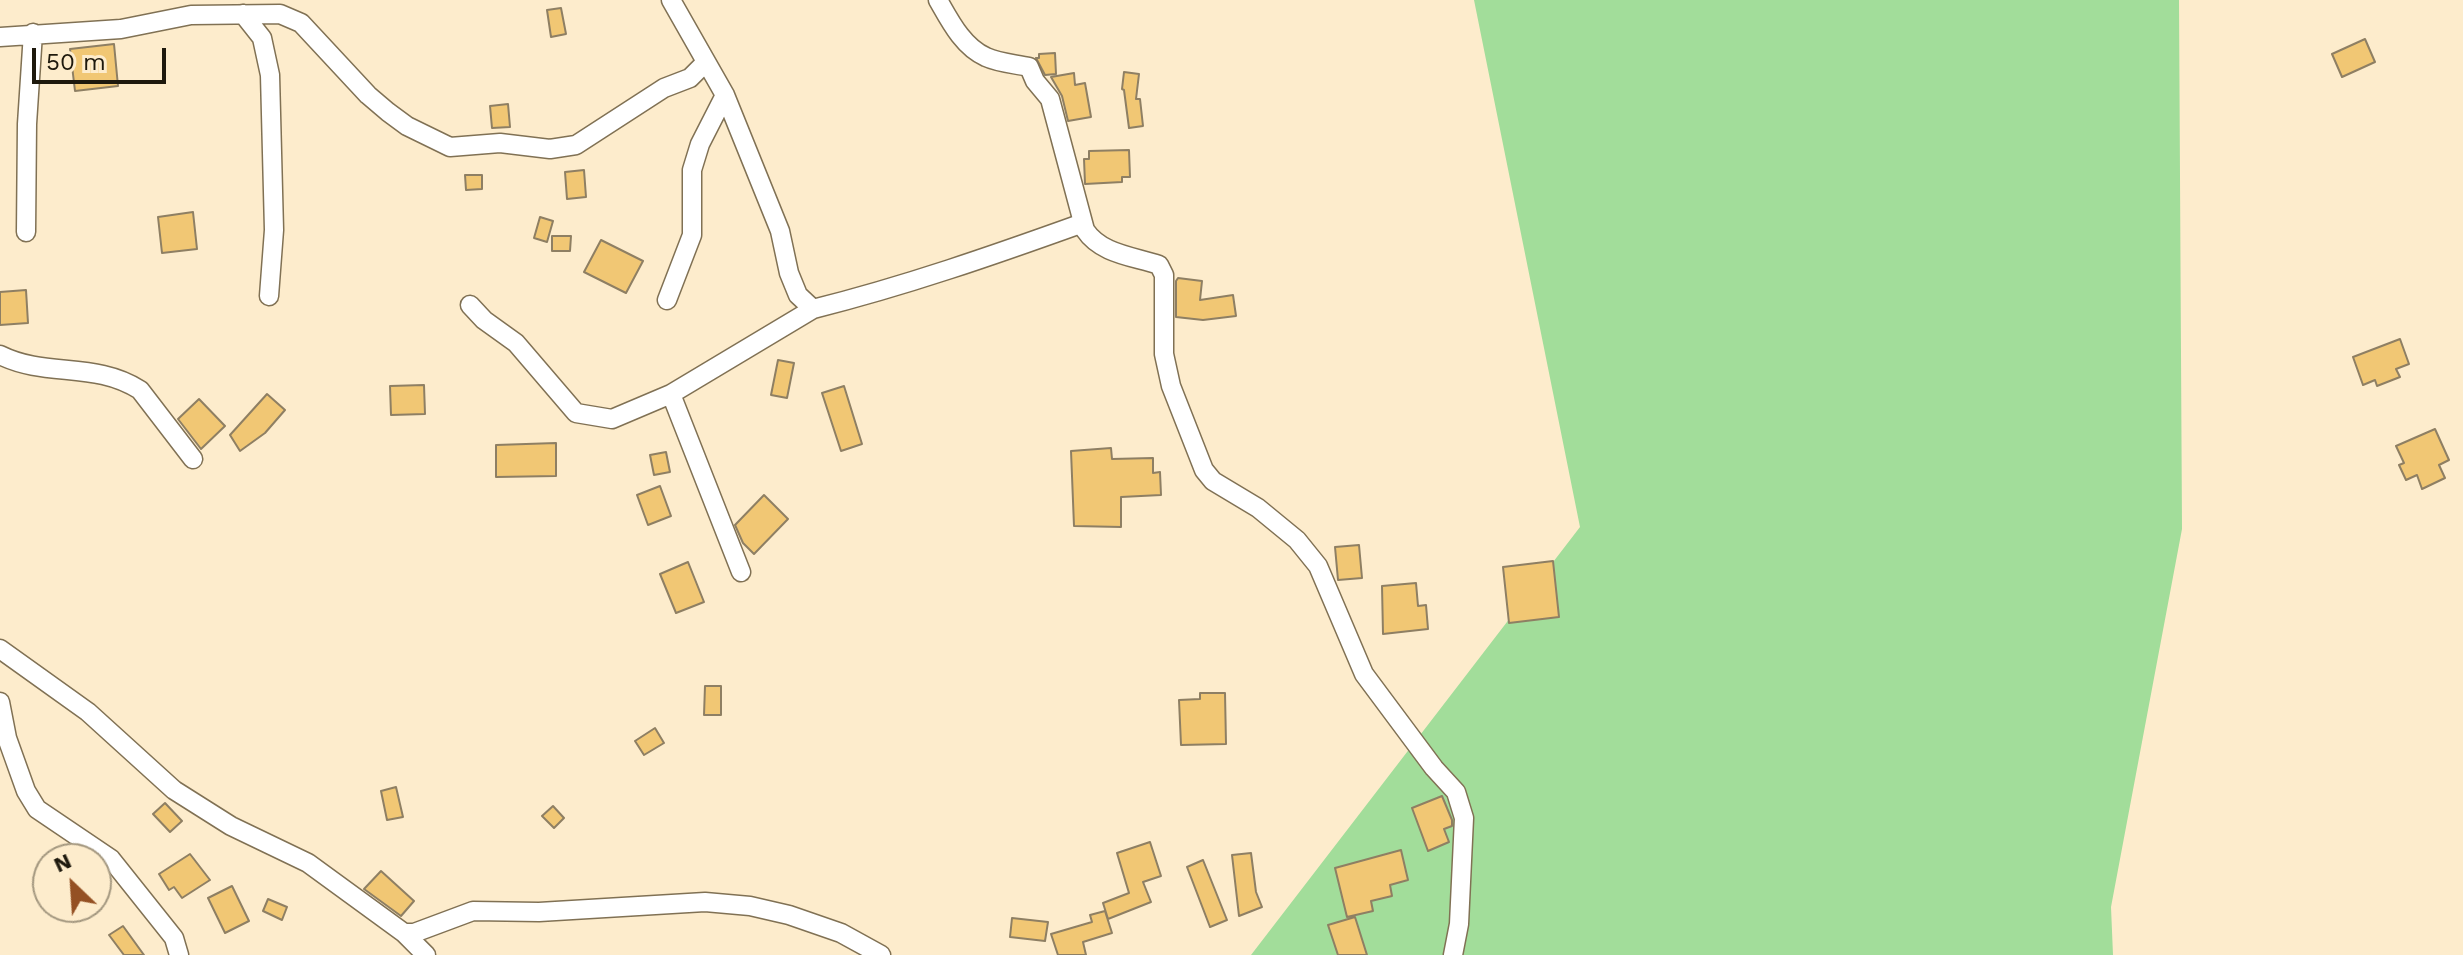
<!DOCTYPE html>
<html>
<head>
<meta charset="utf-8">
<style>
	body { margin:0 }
	#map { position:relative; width:2463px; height:955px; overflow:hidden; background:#fdeccc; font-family:"Work Sans",sans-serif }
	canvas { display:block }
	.north { position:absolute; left:32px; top:843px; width:80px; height:80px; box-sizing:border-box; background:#fdeccc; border:2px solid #a49880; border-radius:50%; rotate:335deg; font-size:22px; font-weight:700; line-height:32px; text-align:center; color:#1e190d }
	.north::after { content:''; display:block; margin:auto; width:28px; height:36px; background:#945023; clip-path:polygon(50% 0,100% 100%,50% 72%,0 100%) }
	.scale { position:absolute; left:32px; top:48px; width:134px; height:36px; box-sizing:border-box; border:4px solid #1e190d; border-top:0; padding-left:10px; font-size:24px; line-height:28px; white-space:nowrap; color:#1e190d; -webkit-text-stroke:6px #fdeccc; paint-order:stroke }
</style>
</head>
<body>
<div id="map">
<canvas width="2463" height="955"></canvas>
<div class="north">N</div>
<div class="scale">50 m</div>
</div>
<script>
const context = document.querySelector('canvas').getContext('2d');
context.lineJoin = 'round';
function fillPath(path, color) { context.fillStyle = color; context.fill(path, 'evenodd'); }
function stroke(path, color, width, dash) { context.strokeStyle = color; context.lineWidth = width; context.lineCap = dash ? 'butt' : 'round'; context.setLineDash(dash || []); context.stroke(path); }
fillPath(new Path2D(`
	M 1474,0 L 2179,0 L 2182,529 L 2111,907 L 2113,955 L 1251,955 L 1580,527 Z`), '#a2dd9a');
const building = new Path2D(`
	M 561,8 L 566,34 L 551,37 L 547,10 Z
	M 2365,39 L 2375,62 L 2342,77 L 2332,54 Z
	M 114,44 L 118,86 L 75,91 L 70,49 Z
	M 1055,53 L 1056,74 L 1045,75 L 1036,58 L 1039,58 L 1039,54 Z
	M 1124,72 L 1139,74 L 1136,99 L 1140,99 L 1143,126 L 1129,128 L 1124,90 L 1122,89 Z
	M 1074,73 L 1075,85 L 1085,83 L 1091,117 L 1068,121 L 1062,96 L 1051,77 Z
	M 508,104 L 510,127 L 492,128 L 490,106 Z
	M 1129,150 L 1130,177 L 1122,177 L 1122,182 L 1085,184 L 1084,159 L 1089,159 L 1089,151 Z
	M 584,170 L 586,197 L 567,199 L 565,172 Z
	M 465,175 L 482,175 L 482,189 L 466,190 Z
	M 193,212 L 197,249 L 162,253 L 158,217 Z
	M 540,217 L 553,221 L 547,242 L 534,238 Z
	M 552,236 L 571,236 L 570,251 L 552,251 Z
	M 601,240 L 643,261 L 626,293 L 584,272 Z
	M 1178,278 L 1202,281 L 1200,300 L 1233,295 L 1236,316 L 1203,320 L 1176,317 L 1176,281 Z
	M 26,290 L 28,323 L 0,325 L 0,292 Z
	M 2400,339 L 2409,364 L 2396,369 L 2400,377 L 2377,386 L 2375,380 L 2363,385 L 2353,357 Z
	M 778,360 L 794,363 L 787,398 L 771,395 Z
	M 424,385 L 425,414 L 391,415 L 390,386 Z
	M 844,386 L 862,444 L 841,451 L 822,393 Z
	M 267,394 L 285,410 L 265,433 L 240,451 L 230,435 Z
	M 199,399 L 225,426 L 201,449 L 178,419 Z
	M 2435,429 L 2449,460 L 2439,465 L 2445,478 L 2422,489 L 2417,475 L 2406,480 L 2399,465 L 2404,463 L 2396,446 Z
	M 556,443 L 556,476 L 496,477 L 496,445 Z
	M 1111,448 L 1112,459 L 1153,458 L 1153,473 L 1160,472 L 1161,495 L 1121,497 L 1121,527 L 1074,526 L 1071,451 Z
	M 666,452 L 670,472 L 654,475 L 650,455 Z
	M 660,486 L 671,516 L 648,525 L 637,495 Z
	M 764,495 L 788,519 L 754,554 L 743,543 L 735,525 Z
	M 1359,545 L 1362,578 L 1338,580 L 1335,547 Z
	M 1553,561 L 1559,617 L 1509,623 L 1503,567 Z
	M 688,562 L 704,602 L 676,613 L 660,574 Z
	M 1416,583 L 1418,606 L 1426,605 L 1428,629 L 1383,634 L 1382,586 Z
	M 705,686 L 721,686 L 721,715 L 704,715 Z
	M 1200,693 L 1225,693 L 1226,744 L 1181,745 L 1179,700 L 1200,699 Z
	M 655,728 L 664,743 L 644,755 L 635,741 Z
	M 396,787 L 403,817 L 387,820 L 381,791 Z
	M 1442,796 L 1452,820 L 1452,826 L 1444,829 L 1449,842 L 1428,851 L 1412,808 Z
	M 165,803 L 182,821 L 170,832 L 153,814 Z
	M 553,806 L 564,818 L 554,828 L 542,816 Z
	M 1150,842 L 1161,876 L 1143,882 L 1151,902 L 1108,919 L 1103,903 L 1129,893 L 1117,853 Z
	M 1401,850 L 1408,880 L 1390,885 L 1392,896 L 1371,901 L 1373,911 L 1347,917 L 1335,868 Z
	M 1251,853 L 1256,892 L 1262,907 L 1239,916 L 1232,855 Z
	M 190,854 L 210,880 L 182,898 L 174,887 L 169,890 L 159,874 Z
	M 1203,860 L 1227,920 L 1210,927 L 1187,867 Z
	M 381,871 L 414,901 L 401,916 L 364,889 Z
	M 232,886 L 249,921 L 225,933 L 208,898 Z
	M 268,899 L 287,907 L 282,920 L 263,911 Z
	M 1105,911 L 1112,933 L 1083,942 L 1086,955 L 1058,955 L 1051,934 L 1092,922 L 1090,915 Z
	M 1355,917 L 1367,955 L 1338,955 L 1328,925 Z
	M 1012,918 L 1048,922 L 1045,941 L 1010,937 Z
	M 123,926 L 144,955 L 124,955 L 109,935 Z`);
fillPath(building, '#f1c774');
stroke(building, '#8e7f63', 2);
const minor = new Path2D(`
	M 671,0 L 725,95 L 780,231 L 789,273 L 798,295 L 813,309 C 905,286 994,255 1083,223
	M 938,0 C 950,21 963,47 986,57 C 999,63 1016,64 1029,67 L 1035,81 L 1050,99 L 1085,230 C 1101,254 1132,256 1159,265 L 1164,275 L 1164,354 L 1171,386 L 1204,470 L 1213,481 L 1258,508 L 1297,540 L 1318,566 L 1364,674 L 1434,768 L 1456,792 L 1464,818 L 1459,924 L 1453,955
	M 243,14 L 262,38 L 270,75 L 274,230 L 269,296
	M 0,37 L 121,29 L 191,15 L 280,14 L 301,23 L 368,95 L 388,112 L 407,126 L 450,147 L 500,143 L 550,149 L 576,145 L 664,88 L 690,78 L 706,62
	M 26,232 L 27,124 L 33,33
	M 667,300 L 692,235 L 692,170 L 700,144 L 725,95
	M 470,305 L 484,320 L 516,343 L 576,413 L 612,419 L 671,394 L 813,309
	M 0,355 C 46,378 95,361 140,390 L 193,459
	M 671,394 L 741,572
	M 0,649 L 88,712 L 174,790 L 231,826 L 308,863 L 404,933 L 414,933 L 473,911 L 539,912 L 705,902 L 750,906 L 789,915 L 841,933 L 881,955
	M 0,702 L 7,738 L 26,791 L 37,809 L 111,859 L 174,938 L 179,955
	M 404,933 L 426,955`);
stroke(minor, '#807154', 21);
stroke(minor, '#fff', 18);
</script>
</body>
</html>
